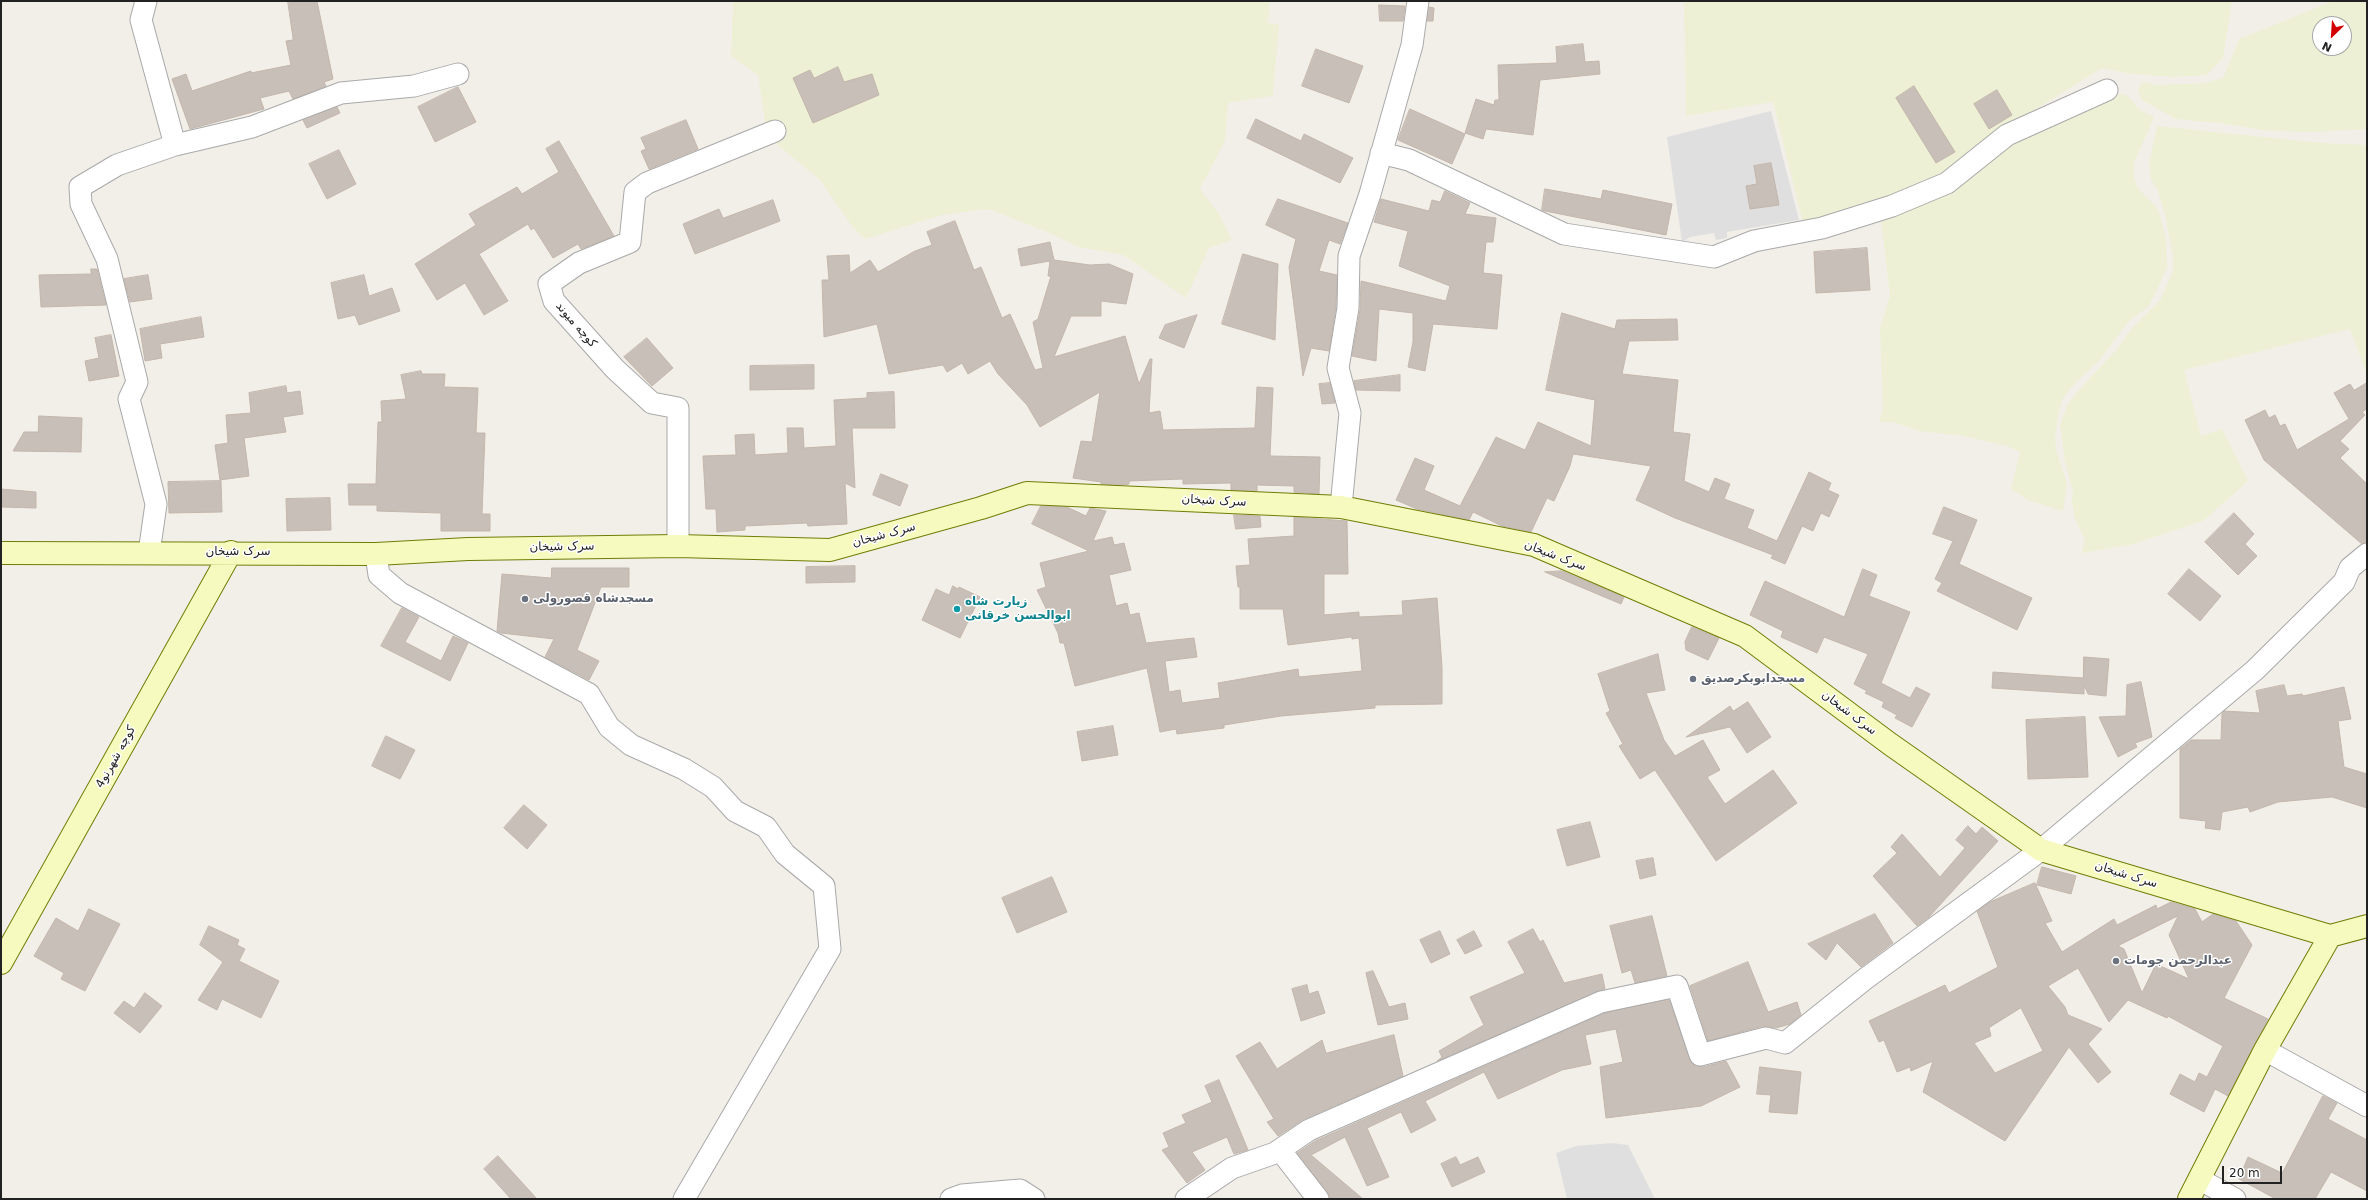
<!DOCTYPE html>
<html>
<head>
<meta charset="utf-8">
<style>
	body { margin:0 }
	#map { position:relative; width:2368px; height:1200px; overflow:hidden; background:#f2efe9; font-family:"DejaVu Sans",sans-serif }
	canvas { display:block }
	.frame { position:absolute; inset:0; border:2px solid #222; pointer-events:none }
	.north { position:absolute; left:2312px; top:16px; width:40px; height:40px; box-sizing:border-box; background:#fff; border:1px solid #a7a7a7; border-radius:50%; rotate:205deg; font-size:11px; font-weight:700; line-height:16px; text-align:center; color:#222 }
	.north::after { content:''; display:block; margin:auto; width:14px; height:18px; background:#d40000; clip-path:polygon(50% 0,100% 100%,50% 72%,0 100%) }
	.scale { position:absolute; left:2222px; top:1166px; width:60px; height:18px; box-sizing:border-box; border:2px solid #222; border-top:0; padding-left:5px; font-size:12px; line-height:14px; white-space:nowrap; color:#222; -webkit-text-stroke:3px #fff; paint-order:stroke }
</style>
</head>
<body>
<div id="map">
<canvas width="2368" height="1200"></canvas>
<div class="frame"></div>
<div class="north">N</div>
<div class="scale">20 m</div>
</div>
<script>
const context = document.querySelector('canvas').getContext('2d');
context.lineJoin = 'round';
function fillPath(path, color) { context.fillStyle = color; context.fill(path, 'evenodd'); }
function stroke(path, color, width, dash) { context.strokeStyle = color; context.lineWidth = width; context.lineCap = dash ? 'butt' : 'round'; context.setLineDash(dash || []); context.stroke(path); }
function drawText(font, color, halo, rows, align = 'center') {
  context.font = font + ' "DejaVu Sans",Cairo,sans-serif'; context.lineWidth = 3; context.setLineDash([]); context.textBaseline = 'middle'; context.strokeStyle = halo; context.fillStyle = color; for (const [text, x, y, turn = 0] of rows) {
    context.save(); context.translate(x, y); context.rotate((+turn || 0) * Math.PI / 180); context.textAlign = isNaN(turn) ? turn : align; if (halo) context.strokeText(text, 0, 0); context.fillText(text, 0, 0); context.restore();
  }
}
fillPath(new Path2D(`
	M 1771,111 L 1799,220 L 1727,232 L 1727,238 L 1716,240 L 1714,233 L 1690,237 L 1682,242 L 1667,137 Z
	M 1612,1143 L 1628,1145 L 1655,1199 L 1567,1199 L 1556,1153 L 1576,1146 Z`), '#e0dfdf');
fillPath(new Path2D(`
	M 733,1 L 1270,1 L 1268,23 L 1279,24 L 1273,96 L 1228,103 L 1225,141 L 1200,189 L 1219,214 L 1232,240 L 1209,248 L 1186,298 L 1123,255 L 1079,247 L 1045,231 L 988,209 L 942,215 L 865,239 L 851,225 L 820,180 L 767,136 L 758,75 L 731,56 Z
	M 1684,1 L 2232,1 L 2223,58 L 2207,75 L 2175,77 L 2131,74 L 2102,68 L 2023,117 L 2003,137 L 1921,185 L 1804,227 L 1773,102 L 1686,116 Z
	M 2333,1 L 2367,1 L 2367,129 L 2316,132 L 2269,131 L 2219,123 L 2176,119 L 2142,100 L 2138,89 L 2143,82 L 2157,85 L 2204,83 L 2223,78 L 2240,37 L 2244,37 ZM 2320,24 L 2344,24 L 2344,48 L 2320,48 Z
	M 2106,92 L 2127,95 L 2140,110 L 2154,117 L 2134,163 L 2134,177 L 2137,187 L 2156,207 L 2160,215 L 2166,240 L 2167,268 L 2149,306 L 2128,322 L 2100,360 L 2075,383 L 2063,398 L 2059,411 L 2055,436 L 2056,449 L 2067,484 L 2063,511 L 2028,500 L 2011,489 L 2020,452 L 2007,446 L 1963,436 L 1919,431 L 1893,422 L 1879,422 L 1883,409 L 1880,328 L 1890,296 L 1881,222 L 1950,172 Z
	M 2157,126 L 2322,143 L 2367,145 L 2367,375 L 2350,329 L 2184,370 L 2201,436 L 2222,429 L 2248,481 L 2203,521 L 2130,545 L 2082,553 L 2085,540 L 2075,519 L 2072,501 L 2073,492 L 2065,462 L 2060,424 L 2068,404 L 2077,392 L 2117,349 L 2131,329 L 2160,300 L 2173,271 L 2173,255 L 2165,215 L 2157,188 L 2151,180 L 2149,164 Z`), '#eef0d5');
const building = new Path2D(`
	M 288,1 L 317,1 L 333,79 L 324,82 L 326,86 L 293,99 L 289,91 L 260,98 L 264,109 L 190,129 L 172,79 L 186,74 L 192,91 L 251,71 L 251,73 L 291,65 L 286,41 L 293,40 Z
	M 1379,5 L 1405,6 L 1403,21 L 1380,21 Z
	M 1429,7 L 1434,8 L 1433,21 L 1427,21 Z
	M 1583,44 L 1585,62 L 1599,61 L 1600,74 L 1540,80 L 1533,135 L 1486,129 L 1483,139 L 1465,133 L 1476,99 L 1494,105 L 1495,100 L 1499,100 L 1498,65 L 1557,63 L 1556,47 Z
	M 1316,49 L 1363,66 L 1349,103 L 1302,86 Z
	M 838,67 L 844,82 L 872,74 L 879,95 L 813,123 L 793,78 L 810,70 L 814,78 Z
	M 1914,86 L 1955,152 L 1936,163 L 1896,98 Z
	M 458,87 L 476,122 L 435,142 L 418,107 Z
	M 1997,90 L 2012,115 L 1989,129 L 1974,104 Z
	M 337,107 L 340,113 L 307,128 L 303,120 Z
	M 1410,109 L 1465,134 L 1452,164 L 1398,140 Z
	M 1256,119 L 1301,141 L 1304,134 L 1353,158 L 1340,183 L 1247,138 Z
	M 686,120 L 698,149 L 649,169 L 641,151 L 646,149 L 641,138 Z
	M 559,141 L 614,236 L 581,249 L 578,244 L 553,258 L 534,228 L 531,230 L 528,224 L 479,254 L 508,301 L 484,315 L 465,283 L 437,300 L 415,264 L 476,225 L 469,214 L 517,187 L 522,194 L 559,172 L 546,149 Z
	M 339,150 L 356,184 L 327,199 L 309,164 Z
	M 1771,163 L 1779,205 L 1750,209 L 1746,186 L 1757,184 L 1754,166 Z
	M 1545,189 L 1601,199 L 1603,190 L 1672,204 L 1666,235 L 1545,211 L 1542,210 Z
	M 1445,191 L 1470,203 L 1465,214 L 1496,218 L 1493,242 L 1486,242 L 1483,273 L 1502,275 L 1497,329 L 1433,324 L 1425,371 L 1408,367 L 1413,342 L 1413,313 L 1379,309 L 1376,361 L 1352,356 L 1360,310 L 1361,281 L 1446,301 L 1450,286 L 1399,266 L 1408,231 L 1374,222 L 1381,199 L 1429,211 L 1432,200 L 1440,202 Z
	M 1278,199 L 1348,223 L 1340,244 L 1329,240 L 1319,271 L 1337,275 L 1336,307 L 1329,351 L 1311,348 L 1303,376 L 1289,267 L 1296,239 L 1266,225 Z
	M 773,200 L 780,221 L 695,254 L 683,224 L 719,209 L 723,218 Z
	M 955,221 L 974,270 L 981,267 L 1002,318 L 1010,314 L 1035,370 L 1043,368 L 1033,322 L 1038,319 L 1051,276 L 1048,276 L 1050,261 L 1021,266 L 1018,249 L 1050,242 L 1054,260 L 1090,265 L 1109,264 L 1133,274 L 1126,304 L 1101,301 L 1101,316 L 1071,316 L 1054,357 L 1125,336 L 1139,384 L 1150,359 L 1152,359 L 1149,413 L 1160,411 L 1163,430 L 1255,428 L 1257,387 L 1273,388 L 1270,456 L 1320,457 L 1319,494 L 1294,492 L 1294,486 L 1257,485 L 1257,491 L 1231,490 L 1231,483 L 1183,484 L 1183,479 L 1129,481 L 1129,484 L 1121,485 L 1101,484 L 1101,482 L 1073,478 L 1081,441 L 1092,442 L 1100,392 L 1040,427 L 1027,405 L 998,374 L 990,361 L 968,374 L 962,363 L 947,372 L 943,365 L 889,374 L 877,324 L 824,337 L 822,280 L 829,280 L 827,256 L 849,255 L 850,273 L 870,260 L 878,272 L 915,251 L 932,245 L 927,232 Z
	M 1867,248 L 1870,290 L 1816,293 L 1814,252 Z
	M 1243,254 L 1278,264 L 1275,340 L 1222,324 Z
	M 91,269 L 97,269 L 106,305 L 41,307 L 39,275 L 91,274 Z
	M 148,275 L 152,299 L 130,302 L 124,279 Z
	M 364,275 L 369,296 L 392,288 L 400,311 L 359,325 L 355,315 L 338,319 L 331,283 Z
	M 1562,313 L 1615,329 L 1617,320 L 1677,319 L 1678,340 L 1629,341 L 1622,374 L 1678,380 L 1673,432 L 1690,434 L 1684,481 L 1709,492 L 1715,478 L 1730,484 L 1724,499 L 1754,510 L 1747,528 L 1777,541 L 1809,472 L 1831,483 L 1828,490 L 1839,495 L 1829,517 L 1821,513 L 1813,531 L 1802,526 L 1785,564 L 1771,558 L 1773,555 L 1675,518 L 1636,500 L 1651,466 L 1573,454 L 1570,466 L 1554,501 L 1547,498 L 1531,532 L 1502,526 L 1473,512 L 1469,520 L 1417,509 L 1396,500 L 1415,458 L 1434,466 L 1424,490 L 1460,506 L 1496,437 L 1525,450 L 1538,422 L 1591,446 L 1595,400 L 1546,390 Z
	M 1197,315 L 1184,348 L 1159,338 L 1165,325 Z
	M 201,317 L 204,337 L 160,344 L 162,358 L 145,361 L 140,329 Z
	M 111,335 L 119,376 L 89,381 L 85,361 L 99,358 L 95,338 Z
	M 647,338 L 673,368 L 652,386 L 624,357 Z
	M 814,365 L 814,389 L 750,390 L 750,366 Z
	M 421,371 L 422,374 L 445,374 L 444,387 L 478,388 L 476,433 L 485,433 L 482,514 L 490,514 L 490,531 L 441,531 L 441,513 L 377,511 L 377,505 L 349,505 L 348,484 L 376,484 L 378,422 L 382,422 L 381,401 L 406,399 L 401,375 Z
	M 1400,375 L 1400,391 L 1356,390 L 1354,381 Z
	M 1330,383 L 1335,403 L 1322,404 L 1319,384 Z
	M 2367,383 L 2367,409 L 2362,412 L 2365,415 L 2340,441 L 2349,449 L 2340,458 L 2367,484 L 2367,542 L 2362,544 L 2264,460 L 2245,420 L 2265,410 L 2269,418 L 2275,415 L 2280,426 L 2285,424 L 2297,450 L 2349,419 L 2334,393 L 2350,384 L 2354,390 Z
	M 286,386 L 287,393 L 300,391 L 303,414 L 283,417 L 286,432 L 244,438 L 249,476 L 220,480 L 215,445 L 228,443 L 226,415 L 251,413 L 249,393 Z
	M 894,392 L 895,428 L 852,428 L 855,488 L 845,483 L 847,524 L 808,526 L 807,523 L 745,526 L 745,530 L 717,532 L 716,509 L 706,509 L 703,456 L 736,455 L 735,435 L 754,434 L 755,455 L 788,453 L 787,428 L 803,428 L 804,448 L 836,446 L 834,400 L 867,398 L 867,393 Z
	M 39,416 L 82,418 L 81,452 L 13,451 L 24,432 L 38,432 Z
	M 881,474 L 908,485 L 900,506 L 873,495 Z
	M 221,481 L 222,512 L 169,513 L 168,482 Z
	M 1,489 L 36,492 L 36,508 L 1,507 Z
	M 330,498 L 331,530 L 287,531 L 286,499 Z
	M 1041,506 L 1067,507 L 1086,516 L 1090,508 L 1106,511 L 1093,541 L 1112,537 L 1114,545 L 1124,543 L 1131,570 L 1109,575 L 1116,606 L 1127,603 L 1130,615 L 1139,613 L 1146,643 L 1194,638 L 1197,657 L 1165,661 L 1169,692 L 1180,690 L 1182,703 L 1220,698 L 1218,683 L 1298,669 L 1299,677 L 1362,671 L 1359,638 L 1352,639 L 1352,637 L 1288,645 L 1283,609 L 1240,609 L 1240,587 L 1238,587 L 1236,566 L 1250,565 L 1248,539 L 1294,536 L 1294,517 L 1347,521 L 1348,574 L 1324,574 L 1324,615 L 1359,612 L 1359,617 L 1403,615 L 1402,601 L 1437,598 L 1442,667 L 1442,704 L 1375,705 L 1375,708 L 1281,716 L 1224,725 L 1224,728 L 1177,734 L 1176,729 L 1160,732 L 1147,668 L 1075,686 L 1064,643 L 1060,643 L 1058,633 L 1037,590 L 1046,587 L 1040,563 L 1089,551 L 1032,524 Z
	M 1944,507 L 1977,520 L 1959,564 L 2032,598 L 2017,630 L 1937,591 L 1942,583 L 1935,579 L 1953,541 L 1933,534 Z
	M 2234,513 L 2254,534 L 2245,544 L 2257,556 L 2238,575 L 2205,542 Z
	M 1234,515 L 1260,516 L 1261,527 L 1236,529 Z
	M 855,566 L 855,582 L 806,583 L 806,567 Z
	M 552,568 L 629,568 L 629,587 L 601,587 L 577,650 L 599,661 L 589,680 L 545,657 L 554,639 L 501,633 L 497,631 L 502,574 L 551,578 Z
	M 1863,569 L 1877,575 L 1869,596 L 1910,612 L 1881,683 L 1910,698 L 1916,687 L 1930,694 L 1912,727 L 1895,718 L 1897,715 L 1882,707 L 1884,702 L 1865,693 L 1867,691 L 1854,684 L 1868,654 L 1824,637 L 1817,653 L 1781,637 L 1783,631 L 1750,615 L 1765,581 L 1844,617 Z
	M 2189,569 L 2221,596 L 2200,621 L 2168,594 Z
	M 1562,571 L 1624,597 L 1621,604 L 1545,572 Z
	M 953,586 L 958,589 L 959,587 L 980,597 L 960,638 L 922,620 L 936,589 L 949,595 Z
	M 402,608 L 419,617 L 405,642 L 441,661 L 453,636 L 468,643 L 450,681 L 381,646 Z
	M 1692,627 L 1719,638 L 1708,660 L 1686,650 L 1685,642 Z
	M 1658,654 L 1665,690 L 1646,693 L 1664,740 L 1675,756 L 1703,740 L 1720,770 L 1707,777 L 1725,804 L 1773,770 L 1797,803 L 1716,861 L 1655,770 L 1640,779 L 1619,746 L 1623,744 L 1606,713 L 1610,711 L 1598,674 Z
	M 2084,657 L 2109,659 L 2106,696 L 2088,694 L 2084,685 L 2084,694 L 1992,688 L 1993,672 L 2083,678 Z
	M 2141,682 L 2152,737 L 2135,743 L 2137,747 L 2118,757 L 2099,717 L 2126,716 L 2127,685 Z
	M 2284,685 L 2287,696 L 2302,694 L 2303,696 L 2344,687 L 2351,719 L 2338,721 L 2344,767 L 2367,774 L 2367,808 L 2332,797 L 2278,802 L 2250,812 L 2248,807 L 2222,812 L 2220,830 L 2205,828 L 2206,821 L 2180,818 L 2180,749 L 2191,740 L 2221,740 L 2222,714 L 2224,711 L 2260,713 L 2256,691 Z
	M 1748,702 L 1771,737 L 1747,753 L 1730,727 L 1686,737 L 1730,706 L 1733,711 Z
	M 2085,717 L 2088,777 L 2028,779 L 2026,720 Z
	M 1113,726 L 1118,755 L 1082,761 L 1077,732 Z
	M 386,736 L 415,750 L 400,779 L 372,766 Z
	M 524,805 L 547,825 L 527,849 L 504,828 Z
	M 1590,822 L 1600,857 L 1567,866 L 1557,830 Z
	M 1968,826 L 1976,834 L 1982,827 L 1998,841 L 1929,917 L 1917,926 L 1873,876 L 1897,853 L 1891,847 L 1902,834 L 1940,877 L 1965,848 L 1956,840 Z
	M 1653,858 L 1656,875 L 1640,879 L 1636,861 Z
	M 2042,867 L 2076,876 L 2071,894 L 2037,885 Z
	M 1052,877 L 1067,912 L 1017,933 L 1002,898 Z
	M 2035,883 L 2052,921 L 2045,923 L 2062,952 L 2114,919 L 2117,925 L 2156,905 L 2157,909 L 2171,902 L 2195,909 L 2202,922 L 2213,914 L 2236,921 L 2252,945 L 2224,998 L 2268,1019 L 2228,1096 L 2215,1089 L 2204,1112 L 2170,1094 L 2180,1074 L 2195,1082 L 2199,1073 L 2207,1077 L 2223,1046 L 2168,1016 L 2167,1018 L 2128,1000 L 2109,1022 L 2078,968 L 2048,986 L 2065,1007 L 2068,1015 L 2102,1029 L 2088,1044 L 2111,1072 L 2098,1083 L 2069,1047 L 2005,1141 L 1923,1092 L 1933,1061 L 1911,1071 L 1910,1067 L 1897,1072 L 1884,1040 L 1879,1042 L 1869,1021 L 1945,985 L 1949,993 L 1998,967 L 1977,911 L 1990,902 ZM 2178,916 L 2169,935 L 2189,979 L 2156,964 L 2142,993 L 2124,949 L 2118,946 ZM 2021,1008 L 2043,1051 L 1995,1073 L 1974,1043 L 1991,1036 L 1989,1028 Z
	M 89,909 L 120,924 L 85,991 L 61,979 L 64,973 L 34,956 L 56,918 L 78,931 Z
	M 1875,914 L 1893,943 L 1861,967 L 1837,943 L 1826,960 L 1808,944 Z
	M 1652,916 L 1667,976 L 1635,983 L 1631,970 L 1622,973 L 1610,926 Z
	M 209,926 L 239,940 L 237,945 L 245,949 L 239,961 L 279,981 L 261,1018 L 222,999 L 217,1010 L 198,1000 L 223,962 L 200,945 Z
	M 1533,929 L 1540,942 L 1543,940 L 1564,983 L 1602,974 L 1605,989 L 1437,1061 L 1442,1057 L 1439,1051 L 1484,1025 L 1470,997 L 1525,973 L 1508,942 Z
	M 1440,931 L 1450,954 L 1431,963 L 1420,940 Z
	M 1474,931 L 1482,946 L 1465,954 L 1457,940 Z
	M 1748,962 L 1768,1012 L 1797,1002 L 1801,1015 L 1790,1024 L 1776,1028 L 1763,1026 L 1708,1041 L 1690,986 Z
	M 1373,971 L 1389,1007 L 1405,1003 L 1408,1019 L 1378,1025 L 1366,973 Z
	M 1307,985 L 1309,994 L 1318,991 L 1325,1013 L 1301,1021 L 1292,989 Z
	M 145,993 L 162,1006 L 140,1033 L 114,1013 L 124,1001 L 134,1008 Z
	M 1669,1000 L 1692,1064 L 1703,1067 L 1726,1061 L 1740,1087 L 1701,1106 L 1606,1118 L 1600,1067 L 1623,1062 L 1616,1029 L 1585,1035 L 1591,1064 L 1562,1070 L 1498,1099 L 1484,1072 L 1425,1101 L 1436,1120 L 1411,1133 L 1401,1112 L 1367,1128 L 1389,1177 L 1367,1186 L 1345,1137 L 1311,1155 L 1363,1199 L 1330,1199 L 1327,1192 L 1297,1153 L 1315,1141 L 1605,1013 Z
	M 1394,1035 L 1403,1076 L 1304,1119 L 1278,1136 L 1267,1122 L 1274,1119 L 1236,1056 L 1260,1042 L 1277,1069 L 1322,1040 L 1326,1053 Z
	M 1760,1067 L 1801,1072 L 1797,1114 L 1769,1112 L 1771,1095 L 1757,1094 Z
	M 1219,1080 L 1248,1150 L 1234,1154 L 1227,1137 L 1192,1152 L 1205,1170 L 1187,1183 L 1162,1150 L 1169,1147 L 1163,1133 L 1186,1123 L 1182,1115 L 1212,1102 L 1205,1086 Z
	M 2323,1096 L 2337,1103 L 2328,1119 L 2367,1140 L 2367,1191 L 2331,1172 L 2315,1199 L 2276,1199 L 2239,1179 L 2248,1157 L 2282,1173 Z
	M 498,1156 L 537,1199 L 511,1199 L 484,1169 Z
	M 1456,1157 L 1460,1165 L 1478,1157 L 1485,1172 L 1452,1187 L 1441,1164 Z`);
fillPath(building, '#c7bfb8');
stroke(building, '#c4b6ab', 1);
const street = new Path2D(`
	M 146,1 L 141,20 L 175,145
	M 1381,153 L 1409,160 L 1564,234 L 1714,257 L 1754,241 L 1822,228 L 1892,206 L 1947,183 L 2007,135 L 2107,90
	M 1341,507 L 1350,413 L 1338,368 L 1348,308 L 1349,256 L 1370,194 L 1412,45 L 1418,1
	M 678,546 L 678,408 L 652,403 L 615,369 L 554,301 L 549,284 L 579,263 L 630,242 L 635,192 L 647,183 L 775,131
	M 149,553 L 156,504 L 129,399 L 137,382 L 107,259 L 81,204 L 80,187 L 117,165 L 175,145 L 252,127 L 341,93 L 414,86 L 458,74
	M 376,554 L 379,575 L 400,593 L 589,694 L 609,727 L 631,745 L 684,769 L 713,787 L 735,811 L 766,827 L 785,854 L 824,886 L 830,949 L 684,1199
	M 2265,1050 L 2367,1106
	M 1280,1150 L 1318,1199
	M 2199,1179 L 2235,1199
	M 951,1199 L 962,1195 L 1020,1190 L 1034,1199
	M 1186,1199 L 1232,1168 L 1275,1153 L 1309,1130 L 1601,1002 L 1677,986 L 1700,1055 L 1766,1038 L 1785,1043 L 1865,979 L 2041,850 L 2255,670 L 2344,582 L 2350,568 L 2367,554`);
const secondary = new Path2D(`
	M 1,553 L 376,554 L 468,549 L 678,546 L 830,550 L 981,508 L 1027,493 L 1341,507 L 1534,545 L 1745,636 L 1890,744 L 2041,850 L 2330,936
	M 1,963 L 231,552
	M 2189,1199 L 2265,1050 L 2330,936 L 2367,926`);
stroke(street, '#a9a9a9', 23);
stroke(secondary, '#707d05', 24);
stroke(street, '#fff', 21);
stroke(secondary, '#f7fabf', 22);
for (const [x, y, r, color] of [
	[525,599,4,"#6b7280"],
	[957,609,4,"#0f9aa8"],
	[1693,679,4,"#6b7280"],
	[2116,961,4,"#6b7280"]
]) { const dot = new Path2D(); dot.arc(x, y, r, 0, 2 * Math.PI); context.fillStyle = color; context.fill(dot); stroke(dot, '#fff', 1.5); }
drawText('12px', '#222', '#fff', [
	["کوچه میوند",576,325,49],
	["سرک شیخان",1214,501,3],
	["سرک شیخان",884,535,-15],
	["سرک شیخان",562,547,-1],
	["سرک شیخان",238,552],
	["سرک شیخان",1555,556,21],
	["سرک شیخان",1849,713,37],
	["کوچه شهرنو4",116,757,-61],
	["سرک شیخان",2126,875,17]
]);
drawText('bold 12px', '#5b616d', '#fff', [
	["مسجدشاه قصورولی",533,599],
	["مسجدابوبکرصدیق",1701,679],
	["عبدالرحمن جومات",2124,961]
], 'left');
drawText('bold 12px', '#0d838f', '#fff', [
	["زیارت شاه",965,602],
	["ابوالحسن خرقانی",965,616]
], 'left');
</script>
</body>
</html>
